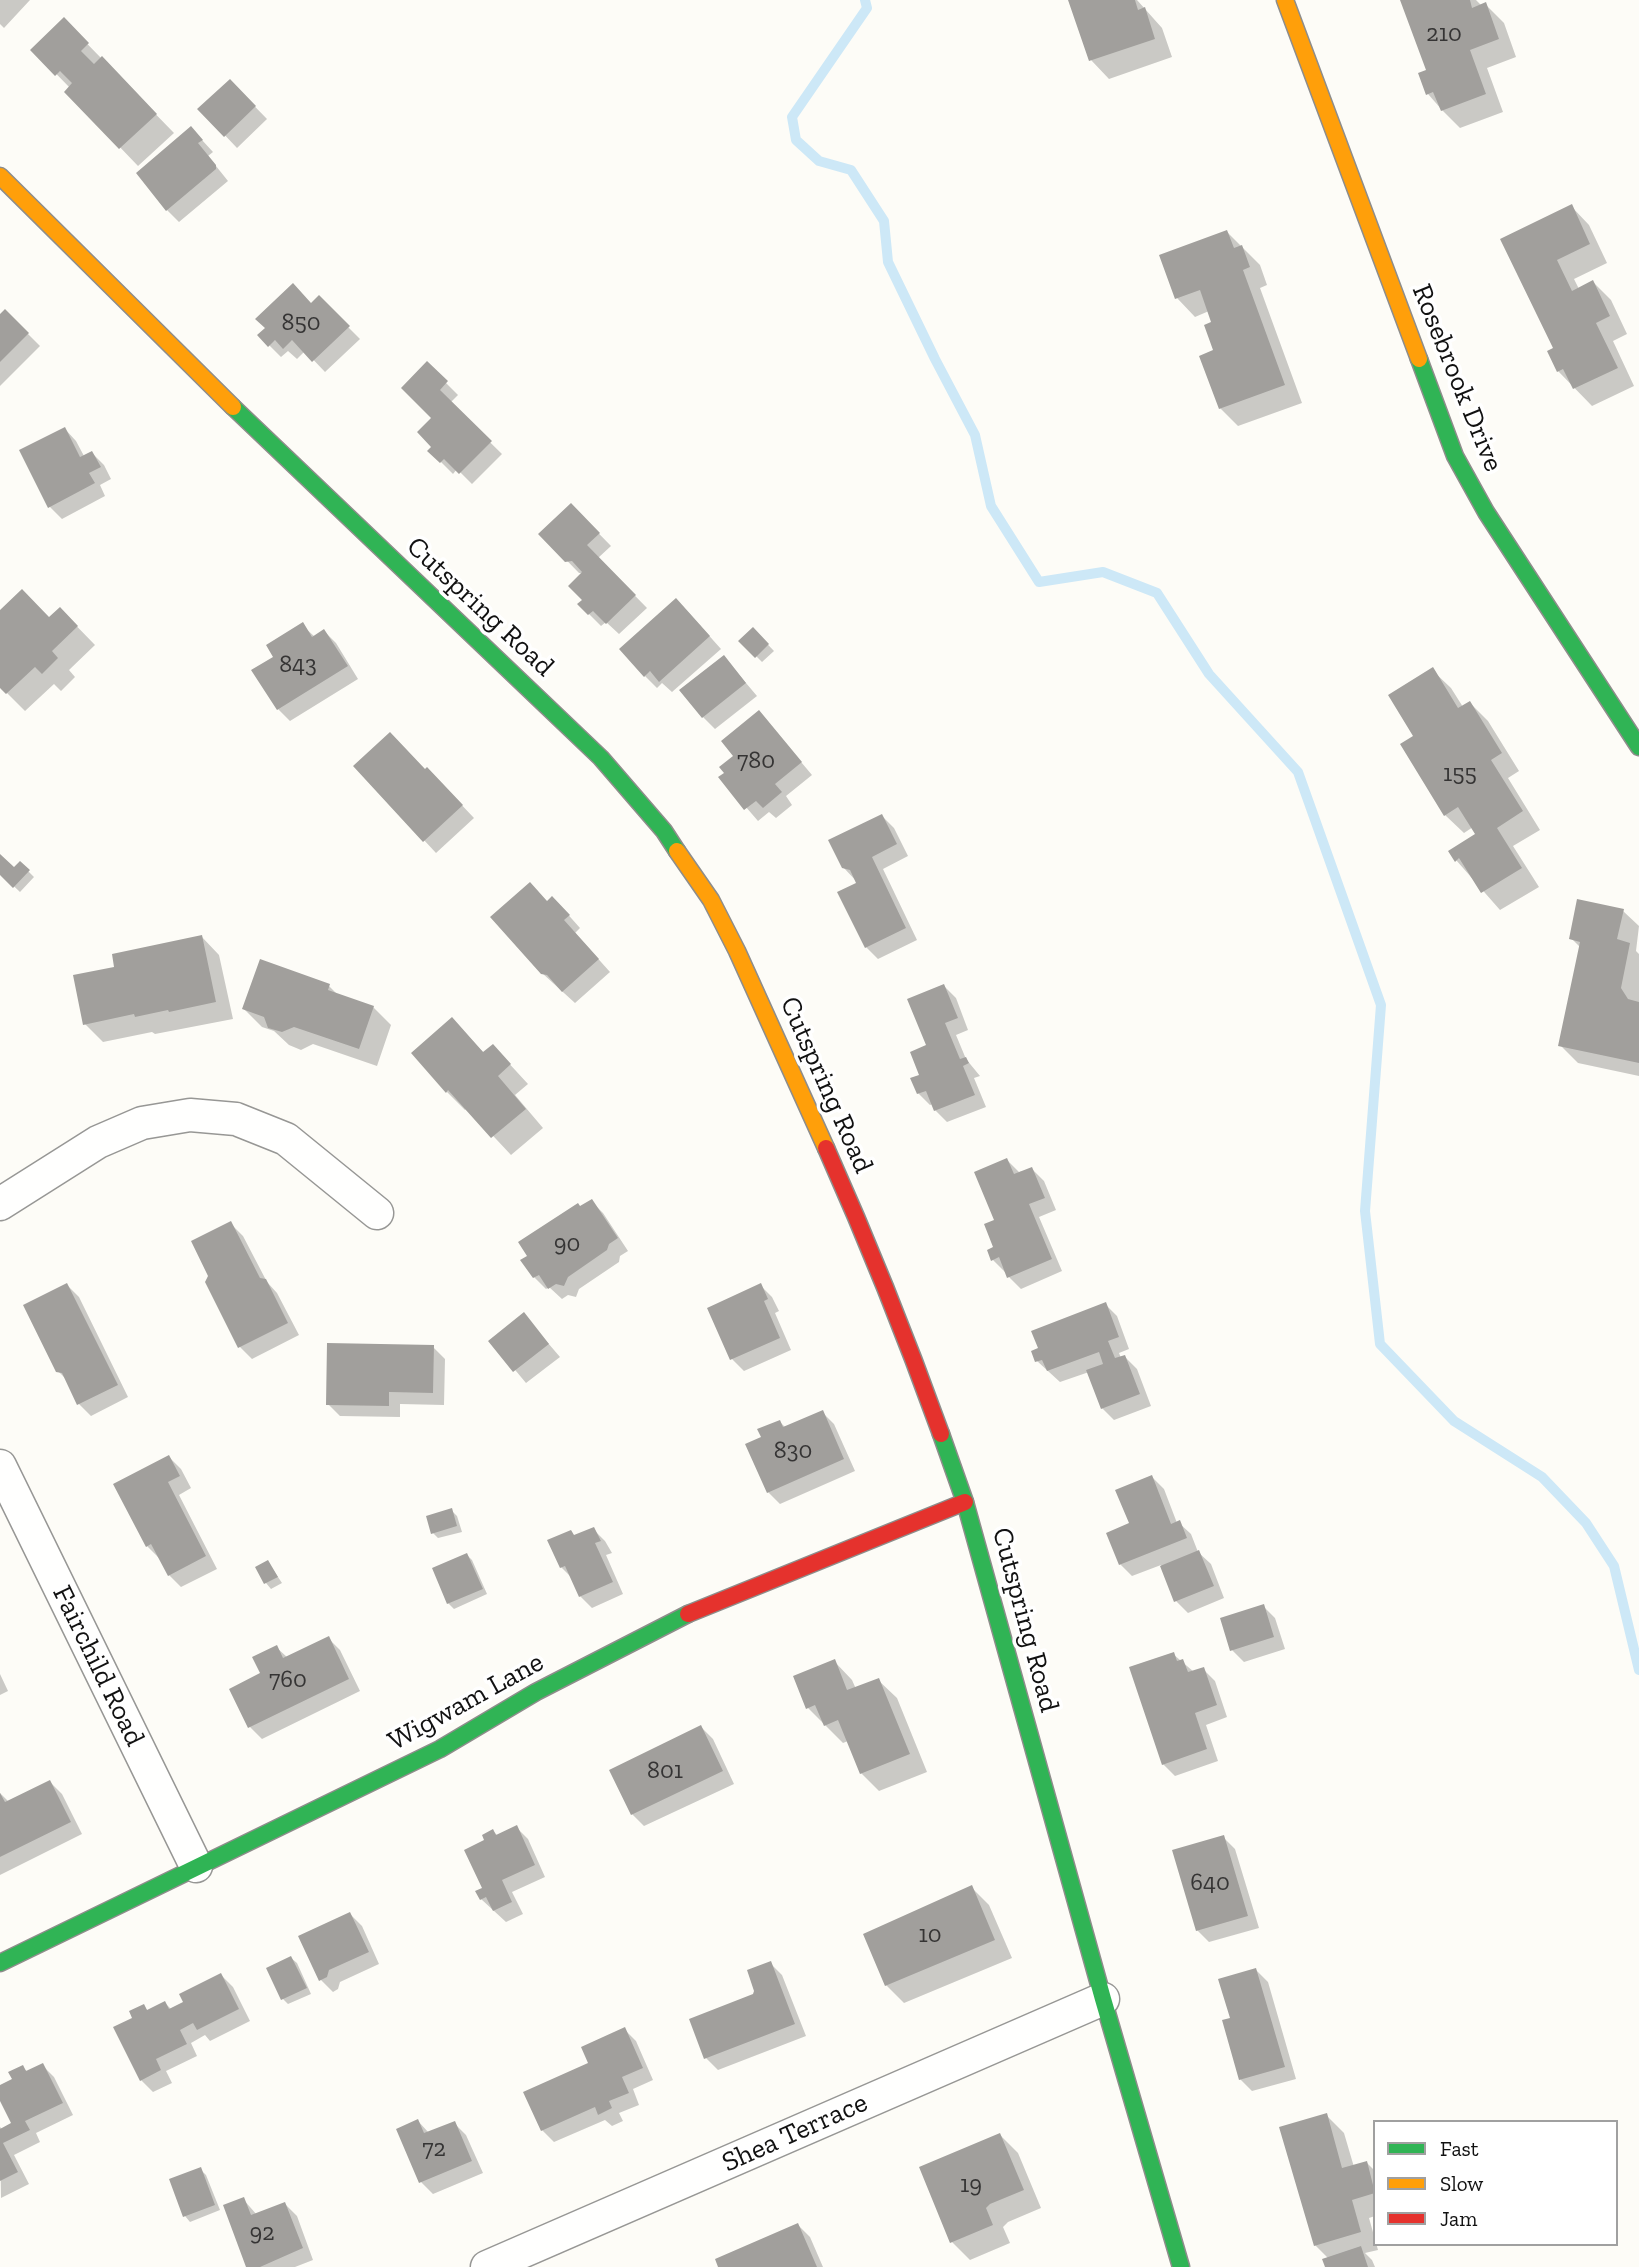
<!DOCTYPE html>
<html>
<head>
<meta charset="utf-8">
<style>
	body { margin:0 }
	#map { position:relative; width:1639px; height:2267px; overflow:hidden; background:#fdfcf7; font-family:"Zilla Slab",serif }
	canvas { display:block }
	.legend { position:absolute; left:1373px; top:2120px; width:245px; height:126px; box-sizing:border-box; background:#fff; border:2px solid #a0a0a0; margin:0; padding:9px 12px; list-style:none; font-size:21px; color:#111 }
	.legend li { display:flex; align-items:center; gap:14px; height:35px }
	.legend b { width:35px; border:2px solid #a0a0a0 }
</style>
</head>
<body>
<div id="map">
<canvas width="1639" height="2267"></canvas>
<ul class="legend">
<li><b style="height:9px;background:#30b455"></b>Fast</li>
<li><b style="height:9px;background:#ff9f0a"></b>Slow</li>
<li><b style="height:9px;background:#e5322d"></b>Jam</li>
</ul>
</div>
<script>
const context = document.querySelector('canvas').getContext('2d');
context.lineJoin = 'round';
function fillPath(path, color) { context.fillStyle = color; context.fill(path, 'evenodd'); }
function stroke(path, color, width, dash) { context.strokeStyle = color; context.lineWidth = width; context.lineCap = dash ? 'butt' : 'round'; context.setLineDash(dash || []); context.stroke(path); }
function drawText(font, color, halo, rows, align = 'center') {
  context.font = font + ' "Zilla Slab",serif'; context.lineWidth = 7; context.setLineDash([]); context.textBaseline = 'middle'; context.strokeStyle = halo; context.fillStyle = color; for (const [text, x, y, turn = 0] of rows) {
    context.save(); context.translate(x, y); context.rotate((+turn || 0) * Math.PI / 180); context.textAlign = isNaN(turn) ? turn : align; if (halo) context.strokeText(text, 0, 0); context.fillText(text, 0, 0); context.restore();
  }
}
fillPath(new Path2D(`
	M 0,0 L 30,0 L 4,28 L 0,24 Z
	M 1070,0 L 1137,0 L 1162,28 L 1172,57 L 1109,79 L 1091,60 Z
	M 1402,0 L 1476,0 L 1482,6 L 1486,5 L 1504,23 L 1516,57 L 1487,68 L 1503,112 L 1460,128 L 1442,110 L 1428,94 L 1429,71 Z
	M 64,20 L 174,133 L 138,166 L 67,92 L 70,88 L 33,50 Z
	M 230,81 L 267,119 L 237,148 L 200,109 Z
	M 191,128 L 213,152 L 208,156 L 228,181 L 179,222 L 167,210 L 139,173 Z
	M 1571,206 L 1589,225 L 1607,263 L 1574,279 L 1579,289 L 1593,282 L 1611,300 L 1627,334 L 1613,341 L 1634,386 L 1592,406 L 1558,371 L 1555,349 L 1502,239 Z
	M 1227,232 L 1260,265 L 1267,285 L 1260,288 L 1302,403 L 1238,426 L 1220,408 L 1214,323 L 1209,311 L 1195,317 L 1177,298 Z
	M 319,298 L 360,339 L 325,372 L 305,351 L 297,359 L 288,351 L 281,357 L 269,345 Z
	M 5,311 L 40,346 L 0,386 L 0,317 Z
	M 427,364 L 458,395 L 450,403 L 502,454 L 472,484 L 457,469 L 453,474 L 430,451 L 434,447 L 433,418 Z
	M 65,429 L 76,441 L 84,456 L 92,453 L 104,465 L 111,479 L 100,485 L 105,496 L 62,519 L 50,507 Z
	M 571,505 L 611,546 L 598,558 L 647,608 L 619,634 L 606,622 L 601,626 L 580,605 L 585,600 L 584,573 L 579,573 L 541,534 Z
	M 60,609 L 95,645 L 69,670 L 75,677 L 61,691 L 54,684 L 25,711 L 0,686 L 0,612 L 50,619 Z
	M 688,612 L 721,649 L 672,692 L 662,683 L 657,688 L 645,676 Z
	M 302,625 L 315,637 L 324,631 L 336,643 L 358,679 L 290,721 L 278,709 L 275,657 Z
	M 753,629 L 774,651 L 762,662 L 741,641 Z
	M 724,657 L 757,696 L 715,729 L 703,717 Z
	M 1432,670 L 1451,688 L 1463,707 L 1470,703 L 1488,721 L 1519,771 L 1508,778 L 1540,830 L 1513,846 L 1539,887 L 1500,910 L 1456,860 L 1477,834 L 1473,827 L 1464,833 L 1445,815 L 1415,737 Z
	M 759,712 L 812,775 L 786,796 L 792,805 L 776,818 L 769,812 L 758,821 L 720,777 L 726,773 Z
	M 355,766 L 439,781 L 474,818 L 436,853 Z
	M 882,816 L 894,828 L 908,856 L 883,869 L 917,940 L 878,959 L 866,947 L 859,884 L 843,867 Z
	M 0,857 L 14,869 L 20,863 L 34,877 L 20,892 L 0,873 Z
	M 548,902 L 564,910 L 580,928 L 575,933 L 610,972 L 575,1003 L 542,973 Z
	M 1623,911 L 1639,926 L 1636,951 L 1639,954 L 1639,1076 L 1578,1063 L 1560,1045 L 1581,948 L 1571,938 Z
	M 201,936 L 219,955 L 233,1019 L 155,1034 L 152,1032 L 103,1042 L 85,1024 Z
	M 329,986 L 339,996 L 373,1007 L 391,1025 L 377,1066 L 313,1044 L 301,1050 L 289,1045 L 274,1031 L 262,1027 L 244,1009 Z
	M 944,986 L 956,998 L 968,1030 L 956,1035 L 966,1059 L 980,1076 L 974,1078 L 986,1107 L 947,1122 L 935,1110 L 933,1104 L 930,1105 L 918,1093 Z
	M 470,1038 L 484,1053 L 493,1046 L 528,1084 L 515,1095 L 543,1128 L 511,1155 L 467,1108 L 465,1110 L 447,1092 L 414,1053 Z
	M 1007,1160 L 1019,1172 L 1032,1169 L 1044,1181 L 1056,1210 L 1039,1217 L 1062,1271 L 1021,1289 L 1009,1277 L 1006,1271 L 1005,1272 L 993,1260 L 996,1248 L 996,1220 Z
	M 591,1201 L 603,1213 L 628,1251 L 620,1256 L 619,1262 L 579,1289 L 576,1297 L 568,1295 L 562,1299 L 549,1287 L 546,1289 L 534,1277 L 581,1208 Z
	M 231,1224 L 243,1236 L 267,1282 L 277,1293 L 299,1335 L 252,1359 L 240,1347 Z
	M 67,1285 L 79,1297 L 128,1397 L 91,1416 L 79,1404 L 68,1381 L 58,1371 Z
	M 760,1285 L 772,1297 L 779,1311 L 775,1313 L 791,1350 L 744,1371 L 732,1359 L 709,1309 Z
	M 1105,1304 L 1117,1316 L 1129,1349 L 1119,1353 L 1121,1358 L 1125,1357 L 1137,1369 L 1151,1406 L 1114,1420 L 1102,1408 L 1089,1372 L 1060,1382 L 1037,1361 L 1033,1352 Z
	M 524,1315 L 560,1357 L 526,1383 L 491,1341 Z
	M 433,1347 L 445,1359 L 444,1405 L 400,1404 L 400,1417 L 340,1416 L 328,1404 Z
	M 822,1412 L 834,1424 L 855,1471 L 780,1504 L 768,1492 L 763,1438 L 780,1422 L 786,1428 Z
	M 169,1457 L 181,1469 L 191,1488 L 179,1495 L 217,1569 L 181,1587 L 169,1575 L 159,1558 L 147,1546 Z
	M 1152,1477 L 1164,1489 L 1177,1523 L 1179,1523 L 1191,1534 L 1198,1552 L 1211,1564 L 1224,1598 L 1188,1613 L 1176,1601 L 1161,1565 L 1132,1576 L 1120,1564 L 1131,1524 Z
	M 451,1510 L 457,1516 L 462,1532 L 438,1538 L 433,1533 Z
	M 593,1529 L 605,1541 L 612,1553 L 606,1555 L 623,1594 L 592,1608 L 580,1596 L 573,1579 L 561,1567 L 575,1537 Z
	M 467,1555 L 472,1560 L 487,1594 L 454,1609 L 448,1603 Z
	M 268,1562 L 282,1583 L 271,1589 L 266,1583 L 258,1568 Z
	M 1263,1606 L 1275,1618 L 1285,1649 L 1244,1662 L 1232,1650 Z
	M 328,1638 L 340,1650 L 360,1691 L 262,1739 L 250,1727 L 262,1674 L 276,1647 L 288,1658 Z
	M 1173,1654 L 1194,1672 L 1203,1669 L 1215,1681 L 1227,1717 L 1206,1725 L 1218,1761 L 1175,1776 L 1163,1764 Z
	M 834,1661 L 852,1680 L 856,1689 L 878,1680 L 897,1698 L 927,1772 L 879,1791 L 861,1773 L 848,1741 L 843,1743 L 808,1708 Z
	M 0,1674 L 8,1691 L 0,1695 Z
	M 701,1727 L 713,1739 L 734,1784 L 644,1826 L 632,1814 Z
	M 50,1782 L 62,1794 L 82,1834 L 0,1875 L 0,1793 L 9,1802 Z
	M 516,1827 L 528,1839 L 545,1877 L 512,1892 L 523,1914 L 506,1922 L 481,1899 L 484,1889 L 487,1841 L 493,1831 L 498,1836 Z
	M 1223,1837 L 1235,1849 L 1259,1928 L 1209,1942 L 1197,1930 Z
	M 971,1887 L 989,1905 L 1012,1958 L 904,2003 L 886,1985 Z
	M 350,1914 L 362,1926 L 379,1964 L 340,1982 L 338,1989 L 333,1992 L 321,1980 L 300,1937 Z
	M 291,1958 L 297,1963 L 311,1994 L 288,2004 L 283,1999 Z
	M 770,1963 L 782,1975 L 806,2036 L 718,2070 L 706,2058 L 754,1996 Z
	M 1256,1970 L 1268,1982 L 1296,2079 L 1252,2091 L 1240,2079 L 1232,2019 Z
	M 221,1975 L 233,1987 L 250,2021 L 210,2041 L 205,2035 L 191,2043 L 197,2056 L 166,2071 L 172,2083 L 153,2092 L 141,2080 L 134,2018 L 143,2006 L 148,2011 L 165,2003 L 172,2010 L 186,2003 Z
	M 624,2029 L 636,2041 L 653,2080 L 633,2089 L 639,2105 L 619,2113 L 623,2121 L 612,2126 L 605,2120 L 554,2142 L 542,2130 L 590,2064 Z
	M 42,2065 L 54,2077 L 73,2115 L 36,2133 L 40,2142 L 14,2155 L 29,2184 L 1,2198 L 0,2127 L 2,2129 L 14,2124 L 0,2097 L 0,2087 L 14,2079 L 22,2067 L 28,2072 Z
	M 1326,2115 L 1344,2133 L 1354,2167 L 1367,2163 L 1375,2171 L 1375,2216 L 1369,2218 L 1378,2250 L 1365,2253 L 1372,2260 L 1375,2267 L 1327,2267 L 1329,2259 L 1315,2245 Z
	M 418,2121 L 429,2133 L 454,2123 L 466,2135 L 483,2173 L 433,2194 L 421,2182 Z
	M 1000,2135 L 1018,2153 L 1041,2208 L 1008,2222 L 1003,2227 L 1010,2243 L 970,2260 L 952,2242 Z
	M 200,2169 L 206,2175 L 220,2210 L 190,2222 L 185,2216 Z
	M 243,2199 L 257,2215 L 285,2204 L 297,2216 L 313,2260 L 295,2267 L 248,2267 Z
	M 798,2225 L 810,2237 L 823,2267 L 720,2267 Z`), '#0003');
stroke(new Path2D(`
	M 865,0 L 867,8 L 792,117 L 796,140 L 819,161 L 851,170 L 884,221 L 888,262 L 935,359 L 975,435 L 991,506 L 1039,582 L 1103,572 L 1157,593 L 1209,674 L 1298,772 L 1381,1005 L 1365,1211 L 1380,1344 L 1454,1421 L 1542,1477 L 1586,1523 L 1614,1566 L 1639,1670`), '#cde8f7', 10);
fillPath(new Path2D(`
	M 1068,0 L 1135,0 L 1138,10 L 1145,7 L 1155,39 L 1089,61 Z
	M 1400,0 L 1470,0 L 1472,8 L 1486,2 L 1499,39 L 1470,50 L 1486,94 L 1441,111 L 1433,92 L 1426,95 L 1418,73 L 1426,70 Z
	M 64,17 L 89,43 L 81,51 L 94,64 L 102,56 L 157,114 L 119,149 L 64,92 L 72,83 L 60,71 L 55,76 L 30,50 Z
	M 230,79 L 256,106 L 224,137 L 197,109 Z
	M 191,126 L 203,140 L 198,143 L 216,165 L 216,169 L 166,211 L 136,173 Z
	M 1572,204 L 1590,244 L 1557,260 L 1572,291 L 1593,280 L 1610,316 L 1596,323 L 1618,368 L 1573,389 L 1563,369 L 1557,372 L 1547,351 L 1553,348 L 1500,239 Z
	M 1227,230 L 1234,248 L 1242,245 L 1250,267 L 1243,270 L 1285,385 L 1219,409 L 1199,356 L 1213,350 L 1204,325 L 1211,322 L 1200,290 L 1175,299 L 1159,255 Z
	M 293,283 L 311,303 L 319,295 L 350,326 L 312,362 L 292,340 L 283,349 L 275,340 L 268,347 L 257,335 L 265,328 L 255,319 Z
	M 5,309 L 29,333 L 0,362 L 0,314 Z
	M 427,361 L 448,381 L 440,390 L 492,441 L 459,474 L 444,459 L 440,463 L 427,451 L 431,447 L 417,432 L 431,418 L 401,388 Z
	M 65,427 L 80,457 L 92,451 L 101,467 L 89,473 L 95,483 L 48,508 L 19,450 Z
	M 571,503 L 600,533 L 587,545 L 636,595 L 606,624 L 593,611 L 588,615 L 577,604 L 582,600 L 568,586 L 582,572 L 572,561 L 565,562 L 538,534 Z
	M 22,589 L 49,617 L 60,607 L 78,626 L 52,651 L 58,658 L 42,674 L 35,667 L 6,694 L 0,688 L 0,610 Z
	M 676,598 L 710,636 L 659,682 L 650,671 L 644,677 L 619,649 Z
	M 303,622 L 312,637 L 324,629 L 348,666 L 277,710 L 251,670 L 273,657 L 266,645 Z
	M 753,627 L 769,644 L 755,658 L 738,641 Z
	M 724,655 L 746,683 L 702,718 L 679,690 Z
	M 1433,667 L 1458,708 L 1470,701 L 1502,753 L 1491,760 L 1523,811 L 1497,828 L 1522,868 L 1481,893 L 1459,858 L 1455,862 L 1448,851 L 1475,834 L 1458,807 L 1444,816 L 1400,744 L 1413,736 L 1388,695 Z
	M 759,710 L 802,762 L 775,784 L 782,792 L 763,808 L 756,801 L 744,810 L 718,777 L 724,773 L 719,767 L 733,756 L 721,741 Z
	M 390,732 L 425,769 L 427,767 L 463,805 L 423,842 L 353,766 Z
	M 882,814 L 897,844 L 872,857 L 906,928 L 865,948 L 837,892 L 856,883 L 850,870 L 842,868 L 828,840 Z
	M 0,854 L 14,867 L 20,861 L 30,870 L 13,888 L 0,875 Z
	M 530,882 L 547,901 L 552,896 L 570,915 L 564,920 L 599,959 L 562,992 L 547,975 L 541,974 L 490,917 Z
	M 1577,899 L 1624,909 L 1617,939 L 1630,943 L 1621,988 L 1628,999 L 1639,1002 L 1639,1063 L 1558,1046 L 1580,942 L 1569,939 Z
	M 202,935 L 216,1002 L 169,1012 L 168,1010 L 135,1017 L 134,1014 L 83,1025 L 73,975 L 114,967 L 112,954 Z
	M 260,959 L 330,984 L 328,990 L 374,1006 L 359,1049 L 294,1027 L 282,1032 L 268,1028 L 264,1017 L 242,1009 Z
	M 944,984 L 958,1018 L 945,1023 L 960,1059 L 966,1057 L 969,1063 L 963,1066 L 975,1095 L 934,1111 L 926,1091 L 917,1094 L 910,1078 L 919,1075 L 910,1052 L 926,1045 L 907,999 Z
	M 452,1017 L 483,1052 L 493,1044 L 511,1064 L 498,1076 L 526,1109 L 491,1138 L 448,1090 L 446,1093 L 411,1053 Z
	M 1007,1158 L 1014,1174 L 1032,1167 L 1045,1198 L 1029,1204 L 1052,1259 L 1007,1278 L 999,1257 L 991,1261 L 987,1250 L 993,1247 L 984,1224 L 994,1220 L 974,1172 Z
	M 592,1199 L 618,1238 L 609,1244 L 607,1250 L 568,1277 L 564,1286 L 556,1284 L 548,1289 L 539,1275 L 533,1278 L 520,1260 L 527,1256 L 518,1242 L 578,1203 L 580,1206 Z
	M 231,1221 L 260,1278 L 266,1279 L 288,1323 L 238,1348 L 205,1282 L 208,1276 L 191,1241 Z
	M 67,1283 L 118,1385 L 77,1405 L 62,1373 L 56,1372 L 23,1305 Z
	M 761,1283 L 768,1299 L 764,1301 L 780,1338 L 730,1360 L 707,1308 Z
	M 1106,1302 L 1119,1337 L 1108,1341 L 1115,1358 L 1125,1355 L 1140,1394 L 1101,1409 L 1086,1370 L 1103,1364 L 1099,1352 L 1047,1371 L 1042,1360 L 1035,1362 L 1031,1351 L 1038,1348 L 1031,1331 Z
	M 524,1312 L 549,1344 L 513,1372 L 488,1341 Z
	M 327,1343 L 434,1345 L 433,1393 L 389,1392 L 389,1406 L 326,1405 Z
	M 823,1410 L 844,1459 L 767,1493 L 745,1444 L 761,1437 L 757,1429 L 780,1420 L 783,1427 Z
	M 169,1455 L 180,1476 L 168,1482 L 206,1556 L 168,1576 L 151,1544 L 146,1547 L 113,1484 Z
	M 1152,1475 L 1171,1524 L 1180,1520 L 1187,1538 L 1119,1565 L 1106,1533 L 1129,1523 L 1115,1490 Z
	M 452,1508 L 457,1526 L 431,1534 L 426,1516 Z
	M 594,1527 L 601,1541 L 595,1543 L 613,1582 L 579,1597 L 565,1566 L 560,1568 L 547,1540 L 571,1530 L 574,1535 Z
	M 1199,1550 L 1214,1586 L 1174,1602 L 1160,1566 Z
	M 467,1553 L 483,1589 L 447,1604 L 432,1568 Z
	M 268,1560 L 278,1577 L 264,1584 L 255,1567 Z
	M 1264,1604 L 1274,1637 L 1230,1651 L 1220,1618 Z
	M 329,1636 L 349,1679 L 248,1728 L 229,1689 L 260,1673 L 252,1657 L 277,1645 L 283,1658 Z
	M 1174,1652 L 1177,1661 L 1183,1659 L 1188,1672 L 1204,1667 L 1217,1705 L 1195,1713 L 1207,1749 L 1162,1765 L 1129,1667 Z
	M 835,1659 L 847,1690 L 879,1678 L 910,1754 L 860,1774 L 838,1720 L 824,1726 L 815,1705 L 806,1709 L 793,1676 Z
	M 701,1725 L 723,1771 L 631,1815 L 609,1770 Z
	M 50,1780 L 71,1822 L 0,1857 L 0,1793 L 5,1802 Z
	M 517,1825 L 535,1865 L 502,1880 L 512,1902 L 493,1911 L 486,1897 L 480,1900 L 475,1891 L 482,1888 L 464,1850 L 484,1840 L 482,1835 L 493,1829 L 496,1835 Z
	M 1224,1835 L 1248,1916 L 1196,1931 L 1172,1850 Z
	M 972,1885 L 995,1940 L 885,1986 L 863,1934 Z
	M 350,1912 L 369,1952 L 329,1970 L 327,1977 L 319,1981 L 298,1936 Z
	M 291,1956 L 307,1988 L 281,2000 L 266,1968 Z
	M 771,1961 L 795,2024 L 704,2059 L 689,2019 L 753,1994 L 754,1991 L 747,1970 Z
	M 1256,1968 L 1285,2067 L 1239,2080 L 1222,2020 L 1230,2018 L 1218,1979 Z
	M 221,1973 L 239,2009 L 197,2030 L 193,2023 L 180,2030 L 187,2044 L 156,2059 L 161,2070 L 140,2081 L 113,2027 L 132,2018 L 129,2011 L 144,2004 L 147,2010 L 165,2001 L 169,2009 L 183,2002 L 179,1994 Z
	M 625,2027 L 643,2068 L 622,2077 L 629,2093 L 609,2101 L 612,2108 L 598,2115 L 595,2107 L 541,2131 L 523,2092 L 588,2063 L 581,2047 Z
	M 43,2063 L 63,2103 L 25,2121 L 30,2130 L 3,2143 L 18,2172 L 0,2181 L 0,2129 L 11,2123 L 0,2101 L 0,2085 L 12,2079 L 8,2072 L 23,2065 L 26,2071 Z
	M 1327,2113 L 1342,2168 L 1367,2161 L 1375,2193 L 1352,2200 L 1361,2232 L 1314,2246 L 1279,2127 Z
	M 418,2119 L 424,2133 L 455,2121 L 472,2161 L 419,2183 L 396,2129 Z
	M 1000,2133 L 1024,2190 L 990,2204 L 986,2208 L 993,2225 L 950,2243 L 919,2167 Z
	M 201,2167 L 215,2205 L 183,2217 L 169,2179 Z
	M 244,2197 L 251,2215 L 285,2202 L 303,2248 L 260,2267 L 246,2267 L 223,2205 Z
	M 798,2223 L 817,2267 L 718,2267 L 715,2259 Z
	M 1361,2246 L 1368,2267 L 1325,2267 L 1322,2259 Z`), '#a19f9c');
const street = new Path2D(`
	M 0,1204 L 98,1142 L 142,1123 L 190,1115 L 236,1119 L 286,1139 L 377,1213
	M 0,1466 L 196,1866
	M 487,2267 L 1103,1999`);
const fast = new Path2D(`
	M 1419,359 L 1455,456 L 1486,512 L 1639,747
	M 233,407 L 601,758 L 664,831 L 677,851
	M 941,1434 L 965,1502 L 1103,1999 L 1181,2267
	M 0,1963 L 440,1749 L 536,1692 L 688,1614`);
const slow = new Path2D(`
	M 1285,0 L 1419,359
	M 0,176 L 233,407
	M 677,851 L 711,900 L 737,951 L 826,1148`);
const jam = new Path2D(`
	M 826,1148 C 868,1242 906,1337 941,1434
	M 688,1614 L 965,1502`);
stroke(street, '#979795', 35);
stroke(fast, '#8e8d8b', 19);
stroke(slow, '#8e8d8b', 19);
stroke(jam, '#8e8d8b', 19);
stroke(street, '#fffffe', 32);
stroke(fast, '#30b455', 16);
stroke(slow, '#ff9f0a', 16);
stroke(jam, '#e5322d', 16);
drawText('24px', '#353434', null, [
	["210",1444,34],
	["850",301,323],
	["843",298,665],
	["780",756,761],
	["155",1460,774],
	["90",567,1244],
	["830",793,1451],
	["760",288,1680],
	["801",665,1771],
	["640",1210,1883],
	["10",930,1935],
	["72",434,2149],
	["19",971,2185],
	["92",262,2233]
]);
drawText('28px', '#111', '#fff', [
	["Rosebrook Drive",1457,378,68],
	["Cutspring Road",480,607,43],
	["Cutspring Road",826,1085,66],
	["Cutspring Road",1025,1620,75],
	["Fairchild Road",98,1666,64],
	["Wigwam Lane",466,1702,-29],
	["Shea Terrace",795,2133,-24]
]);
</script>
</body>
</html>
